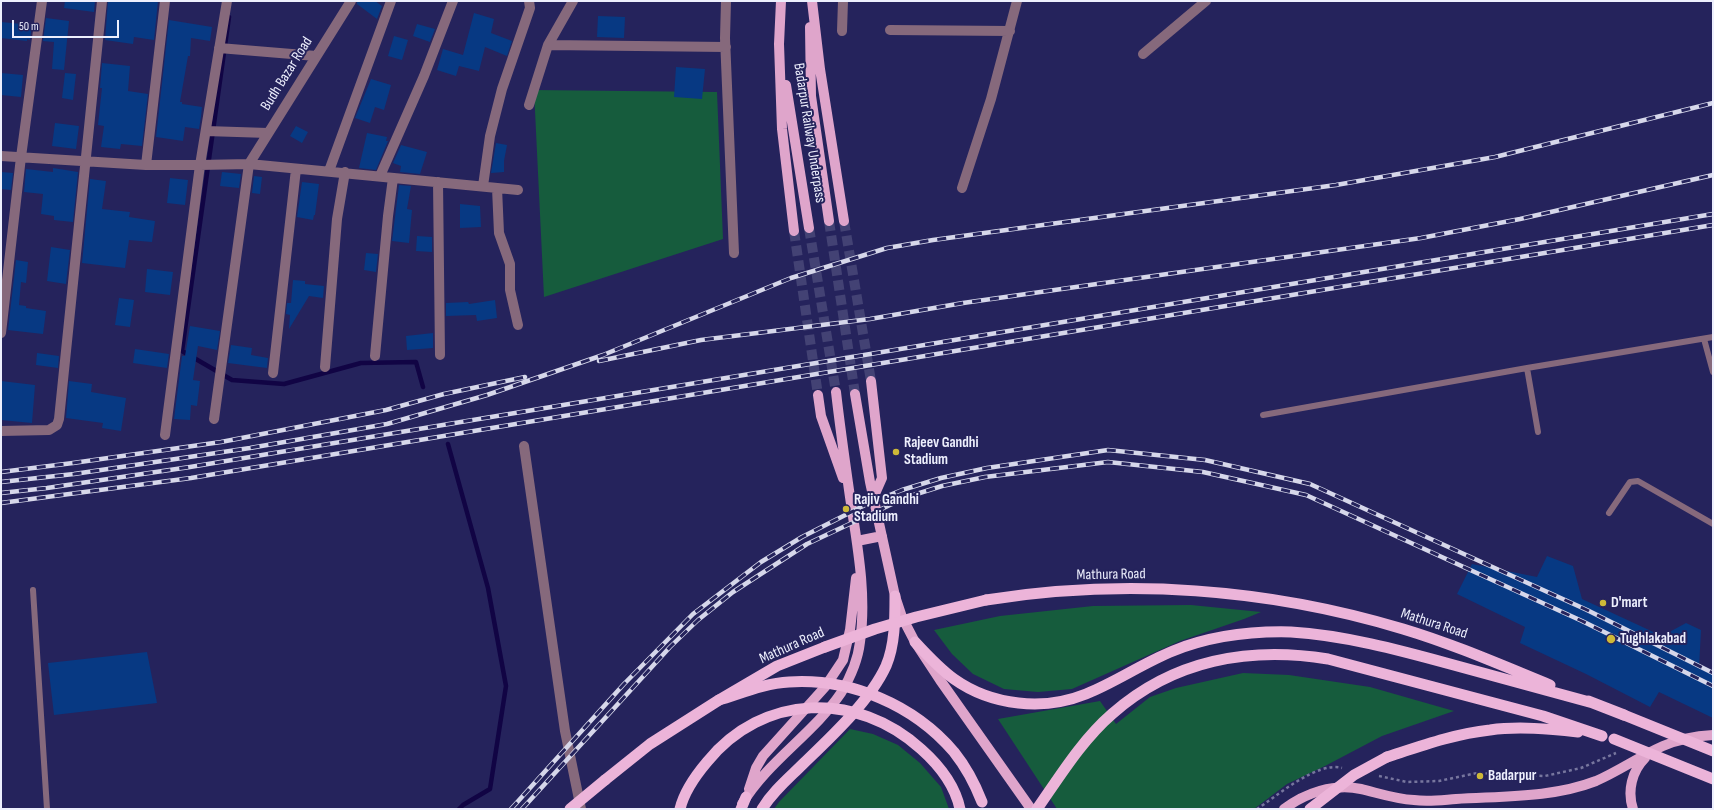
<!DOCTYPE html>
<html>
<head>
<meta charset="utf-8">
<style>
	body { margin:0 }
	#map { position:relative; width:1714px; height:810px; overflow:hidden; background:#25235c; font-family:"Sofia Sans Condensed",sans-serif }
	canvas { display:block }
	.frame { position:absolute; inset:0; border:2px solid #edeffd; pointer-events:none }
	.scale { position:absolute; left:12px; top:20px; width:107px; height:18px; box-sizing:border-box; border:2px solid #edeffd; border-top:0; padding-left:5px; font-size:12px; line-height:14px; white-space:nowrap; color:#edeffd; -webkit-text-stroke:3px #25235c; paint-order:stroke }
</style>
</head>
<body>
<div id="map">
<canvas width="1714" height="810"></canvas>
<div class="frame"></div>
<div class="scale">50 m</div>
</div>
<script>
const context = document.querySelector('canvas').getContext('2d');
context.lineJoin = 'round';
function fillPath(path, color) { context.fillStyle = color; context.fill(path, 'evenodd'); }
function stroke(path, color, width, dash) { context.strokeStyle = color; context.lineWidth = width; context.lineCap = dash ? 'butt' : 'round'; context.setLineDash(dash || []); context.stroke(path); }
function drawText(font, color, halo, rows, align = 'center') {
  context.font = font + ' "Sofia Sans Condensed",sans-serif'; context.lineWidth = 4; context.setLineDash([]); context.textBaseline = 'middle'; context.strokeStyle = halo; context.fillStyle = color; for (const [text, x, y, turn = 0] of rows) {
    context.save(); context.translate(x, y); context.rotate((+turn || 0) * Math.PI / 180); context.textAlign = isNaN(turn) ? turn : align; if (halo) context.strokeText(text, 0, 0); context.fillText(text, 0, 0); context.restore();
  }
}
fillPath(new Path2D(`
	M 534,90 L 717,92 L 723,239 L 544,297 Z
	M 1191,605 L 1261,612 L 1244,619 L 1180,641 L 1072,689 L 1038,692 L 1004,689 L 973,674 L 952,654 L 934,630 L 1000,616 L 1093,606 Z
	M 1243,673 L 1289,675 L 1370,687 L 1454,711 L 1382,736 L 1325,766 L 1287,784 L 1254,809 L 1057,809 L 998,719 L 1100,701 L 1116,724 L 1150,697 L 1176,688 Z
	M 850,729 L 873,734 L 898,745 L 920,763 L 941,787 L 949,809 L 774,809 L 779,802 Z`), '#165c3d');
stroke(new Path2D(`
	M 229,17 L 182,351 L 232,380 L 284,384 L 361,363 L 416,362 L 423,387
	M 448,444 L 488,588 L 506,686 L 490,789 L 463,805 L 459,809`), '#110444', 4.5);
fillPath(new Path2D(`
	M 65,1 L 95,1 L 94,12 L 64,8 Z
	M 108,1 L 158,1 L 154,40 L 134,37 L 133,44 L 105,40 Z
	M 357,1 L 375,1 L 382,6 L 377,19 L 357,4 Z
	M 474,13 L 494,19 L 491,33 L 512,41 L 507,56 L 485,47 L 479,71 L 459,66 L 456,76 L 437,70 L 443,49 L 463,55 Z
	M 598,16 L 625,17 L 624,38 L 597,37 Z
	M 46,18 L 69,21 L 64,70 L 52,69 L 54,42 L 43,41 Z
	M 169,20 L 212,27 L 210,41 L 191,38 L 190,56 L 188,56 L 180,102 L 182,102 L 182,104 L 202,107 L 201,117 L 199,129 L 185,127 L 183,141 L 156,137 Z
	M 1,22 L 32,25 L 30,40 L 27,39 L 27,41 L 1,38 Z
	M 417,24 L 435,29 L 430,42 L 413,36 Z
	M 394,36 L 408,40 L 402,60 L 388,56 Z
	M 102,63 L 130,66 L 128,91 L 148,94 L 142,146 L 121,144 L 120,149 L 101,147 L 104,126 L 98,125 L 102,88 L 100,88 Z
	M 676,67 L 705,69 L 702,99 L 674,97 Z
	M 1,73 L 23,75 L 21,97 L 1,95 Z
	M 65,73 L 76,74 L 73,100 L 62,98 Z
	M 371,79 L 391,85 L 384,110 L 375,107 L 370,123 L 355,118 Z
	M 55,123 L 79,126 L 76,149 L 52,146 Z
	M 296,126 L 308,132 L 302,143 L 290,136 Z
	M 367,133 L 387,137 L 386,141 L 388,141 L 376,170 L 359,168 Z
	M 496,143 L 507,145 L 504,161 L 504,172 L 491,173 Z
	M 401,145 L 427,152 L 420,174 L 400,172 L 401,166 L 393,163 Z
	M 53,168 L 78,172 L 73,222 L 54,220 L 54,216 L 41,214 L 43,194 L 24,192 L 26,169 L 53,172 Z
	M 1,172 L 13,173 L 11,190 L 1,189 Z
	M 222,172 L 241,174 L 239,188 L 220,186 Z
	M 254,176 L 262,177 L 260,194 L 252,193 Z
	M 170,178 L 188,180 L 185,205 L 167,203 Z
	M 90,179 L 106,181 L 102,209 L 130,212 L 129,217 L 155,221 L 152,242 L 129,240 L 125,268 L 82,263 Z
	M 302,182 L 319,184 L 315,215 L 314,215 L 313,220 L 297,217 Z
	M 399,185 L 411,186 L 407,209 L 412,210 L 409,243 L 392,241 Z
	M 460,204 L 480,206 L 481,227 L 460,228 Z
	M 417,236 L 432,237 L 432,252 L 416,251 Z
	M 51,247 L 70,250 L 66,284 L 47,281 Z
	M 366,253 L 378,254 L 376,272 L 364,270 Z
	M 16,260 L 28,262 L 26,283 L 21,282 L 19,305 L 26,306 L 26,308 L 46,311 L 43,334 L 8,330 Z
	M 147,269 L 173,272 L 170,295 L 145,292 Z
	M 293,280 L 305,281 L 305,284 L 324,286 L 323,298 L 309,296 L 289,329 L 290,315 L 286,314 L 287,303 L 291,303 Z
	M 119,298 L 134,300 L 130,327 L 115,325 Z
	M 495,300 L 497,318 L 477,321 L 476,315 L 446,316 L 446,303 L 468,302 L 469,304 Z
	M 190,326 L 220,331 L 217,350 L 198,346 L 193,380 L 200,381 L 197,406 L 191,405 L 190,420 L 174,419 L 182,356 L 185,356 Z
	M 433,333 L 433,348 L 407,350 L 406,336 Z
	M 231,345 L 252,348 L 251,355 L 268,358 L 267,368 L 228,363 Z
	M 135,349 L 169,354 L 167,368 L 133,363 Z
	M 37,353 L 59,356 L 58,368 L 36,365 Z
	M 1,381 L 35,385 L 32,423 L 1,420 Z
	M 69,381 L 92,384 L 91,392 L 126,398 L 121,431 L 102,428 L 103,423 L 66,418 Z
	M 1547,556 L 1573,566 L 1582,599 L 1662,636 L 1686,623 L 1701,630 L 1699,668 L 1713,675 L 1713,718 L 1659,692 L 1650,707 L 1586,674 L 1520,643 L 1525,627 L 1457,594 L 1472,564 L 1537,577 Z
	M 147,652 L 157,703 L 54,715 L 48,663 Z`), '#073983');
stroke(new Path2D(`
	M 829,221 L 855,394
	M 844,221 L 871,381
	M 809,228 L 836,392
	M 794,231 L 818,395`), '#434274', 10, [10, 5]);
stroke(new Path2D(`
	M 1379,776 L 1407,782 L 1439,781 L 1477,773 L 1545,776 L 1581,768 L 1616,753
	M 1257,809 C 1277,796 1317,761 1342,768`), '#77769e', 2.5, [3, 3]);
stroke(new Path2D(`
	M 1704,339 L 1713,372
	M 1527,368 L 1538,432
	M 1263,415 L 1527,368 L 1713,337
	M 1609,513 L 1630,482 L 1638,481 L 1713,524
	M 33,590 L 47,809`), '#86697c', 6);
stroke(new Path2D(`
	M 726,1 L 725,38 L 734,253
	M 890,30 L 1010,31
	M 842,31 L 843,1
	M 548,45 L 726,47
	M 219,48 L 316,56
	M 1143,54 L 1206,1
	M 529,105 L 548,45 L 573,1
	M 206,131 L 268,133
	M 1,156 L 146,165 L 200,165 L 249,164 L 518,190
	M 146,165 L 165,1
	M 329,171 L 391,1
	M 380,176 L 424,76 L 453,1
	M 438,182 L 440,355
	M 483,186 L 490,136 L 502,89 L 530,8 L 529,1
	M 497,188 L 499,233 L 510,264 L 510,290 L 518,325
	M 962,188 L 991,99 L 1017,1
	M 1,333 L 21,157 L 42,1
	M 375,356 L 388,216 L 393,178
	M 325,367 L 337,219 L 345,172
	M 273,373 L 296,169
	M 214,419 L 249,164 L 351,1
	M 1,431 L 49,430 L 57,425 L 59,419 L 102,1
	M 165,435 L 200,165 L 227,1
	M 524,446 L 565,731 L 581,809`), '#86697c', 10);
stroke(new Path2D(`
	M 781,1 L 779,44 L 782,129 L 794,231
	M 812,1 L 820,69 L 844,221
	M 810,27 L 811,96 L 829,221
	M 786,85 L 809,228
	M 871,381 L 882,478 L 874,496
	M 855,394 L 870,482 L 895,596 L 902,617 L 915,642 L 940,680 L 1031,809
	M 818,395 L 821,416 L 843,478
	M 857,541 L 882,536
	M 749,789 L 756,768 L 763,756 L 825,687 L 843,660 L 850,630 L 856,578
	M 742,804 C 768,761 813,734 841,693 C 850,678 858,660 860,642 C 867,594 857,544 850,497 C 845,462 840,427 836,392
	M 1284,809 C 1305,793 1334,783 1361,789 C 1378,793 1395,799 1414,800 C 1428,802 1442,800 1456,799 C 1502,796 1552,798 1596,781 C 1619,771 1640,756 1663,746 C 1679,739 1696,736 1713,735
	M 1633,809 C 1627,791 1632,771 1645,758`), '#dfa5cb', 10);
stroke(new Path2D(`
	M 986,600 C 1125,578 1267,588 1403,629 C 1453,644 1501,665 1550,685
	M 915,642 C 927,655 940,669 954,679 C 992,706 1044,711 1086,694 C 1116,682 1143,663 1173,651 C 1210,636 1251,631 1291,632 C 1343,635 1399,650 1450,664 C 1498,677 1546,690 1593,703
	M 1588,701 L 1624,715
	M 1387,757 C 1421,746 1454,734 1490,730 C 1518,726 1550,729 1578,732
	M 605,780 L 650,744 L 719,700 L 777,666 L 825,647
	M 741,809 L 746,797
	M 762,809 C 773,791 789,778 803,764 C 831,737 870,701 886,666 C 895,645 895,619 895,596
	M 1037,809 C 1060,776 1082,740 1112,714 C 1173,660 1249,646 1328,659 L 1543,716 L 1602,736`), '#ecb4d9', 11);
const rail = new Path2D(`
	M 599,361 L 701,340 L 870,319 L 963,303 L 1421,238 L 1520,219 L 1713,175
	M 1,472 L 73,463 L 221,442 L 386,410 L 444,394 L 525,377
	M 1,482 L 74,474 L 250,448 L 387,424 L 487,395 L 603,355 L 791,278 L 887,248 L 933,240 L 1336,185 L 1495,157 L 1713,103
	M 1,493 L 47,488 L 190,467 L 1713,214
	M 1,503 L 191,478 L 1713,225
	M 511,809 L 624,684 L 693,614 L 761,562 L 802,537 L 865,505 L 902,490 L 941,478 L 987,468 L 1108,450 L 1205,460 L 1310,484 L 1587,610 L 1713,673
	M 522,809 L 670,647 L 698,620 L 733,592 L 807,544 L 907,497 L 942,486 L 985,477 L 1108,462 L 1203,472 L 1306,495 L 1582,621 L 1713,686`);
stroke(rail, '#d6d7ea', 4.5);
stroke(rail, '#25235c', 3, [9]);
stroke(new Path2D(`
	M 825,647 L 875,629 L 916,617 L 986,600
	M 719,700 C 742,693 766,683 789,682 C 851,678 914,705 954,752 C 966,767 975,784 982,802
	M 1624,715 L 1713,751
	M 1614,739 L 1713,779
	M 570,809 L 605,780
	M 680,809 C 684,792 696,775 707,762 C 763,693 857,691 921,749 C 939,765 955,785 960,809
	M 1310,809 L 1354,775 L 1387,757`), '#ecb4d9', 11);
for (const [x, y, r, color] of [
	[896,452,4,"#ceb938"],
	[846,509,4,"#ceb938"],
	[1603,603,4,"#ceb938"],
	[1611,639,5,"#ceb938"],
	[1480,776,4,"#ceb938"]
]) { const dot = new Path2D(); dot.arc(x, y, r, 0, 2 * Math.PI); context.fillStyle = color; context.fill(dot); stroke(dot, '#25235c', 1.5); }
drawText('15px', '#edeffd', '#25235c', [
	["Budh Bazar Road",287,74,-58],
	["Badarpur Railway Underpass",809,133,81],
	["Mathura Road",1111,575,-1],
	["Mathura Road",1434,624,18],
	["Mathura Road",792,646,-24]
]);
drawText('bold 15px', '#edeffd', '#25235c', [
	["Rajeev Gandhi",904,443],
	["Stadium",904,460],
	["Rajiv Gandhi",854,500],
	["Stadium",854,517],
	["D'mart",1611,603],
	["Tughlakabad",1620,639],
	["Badarpur",1488,776]
], 'left');
</script>
</body>
</html>
